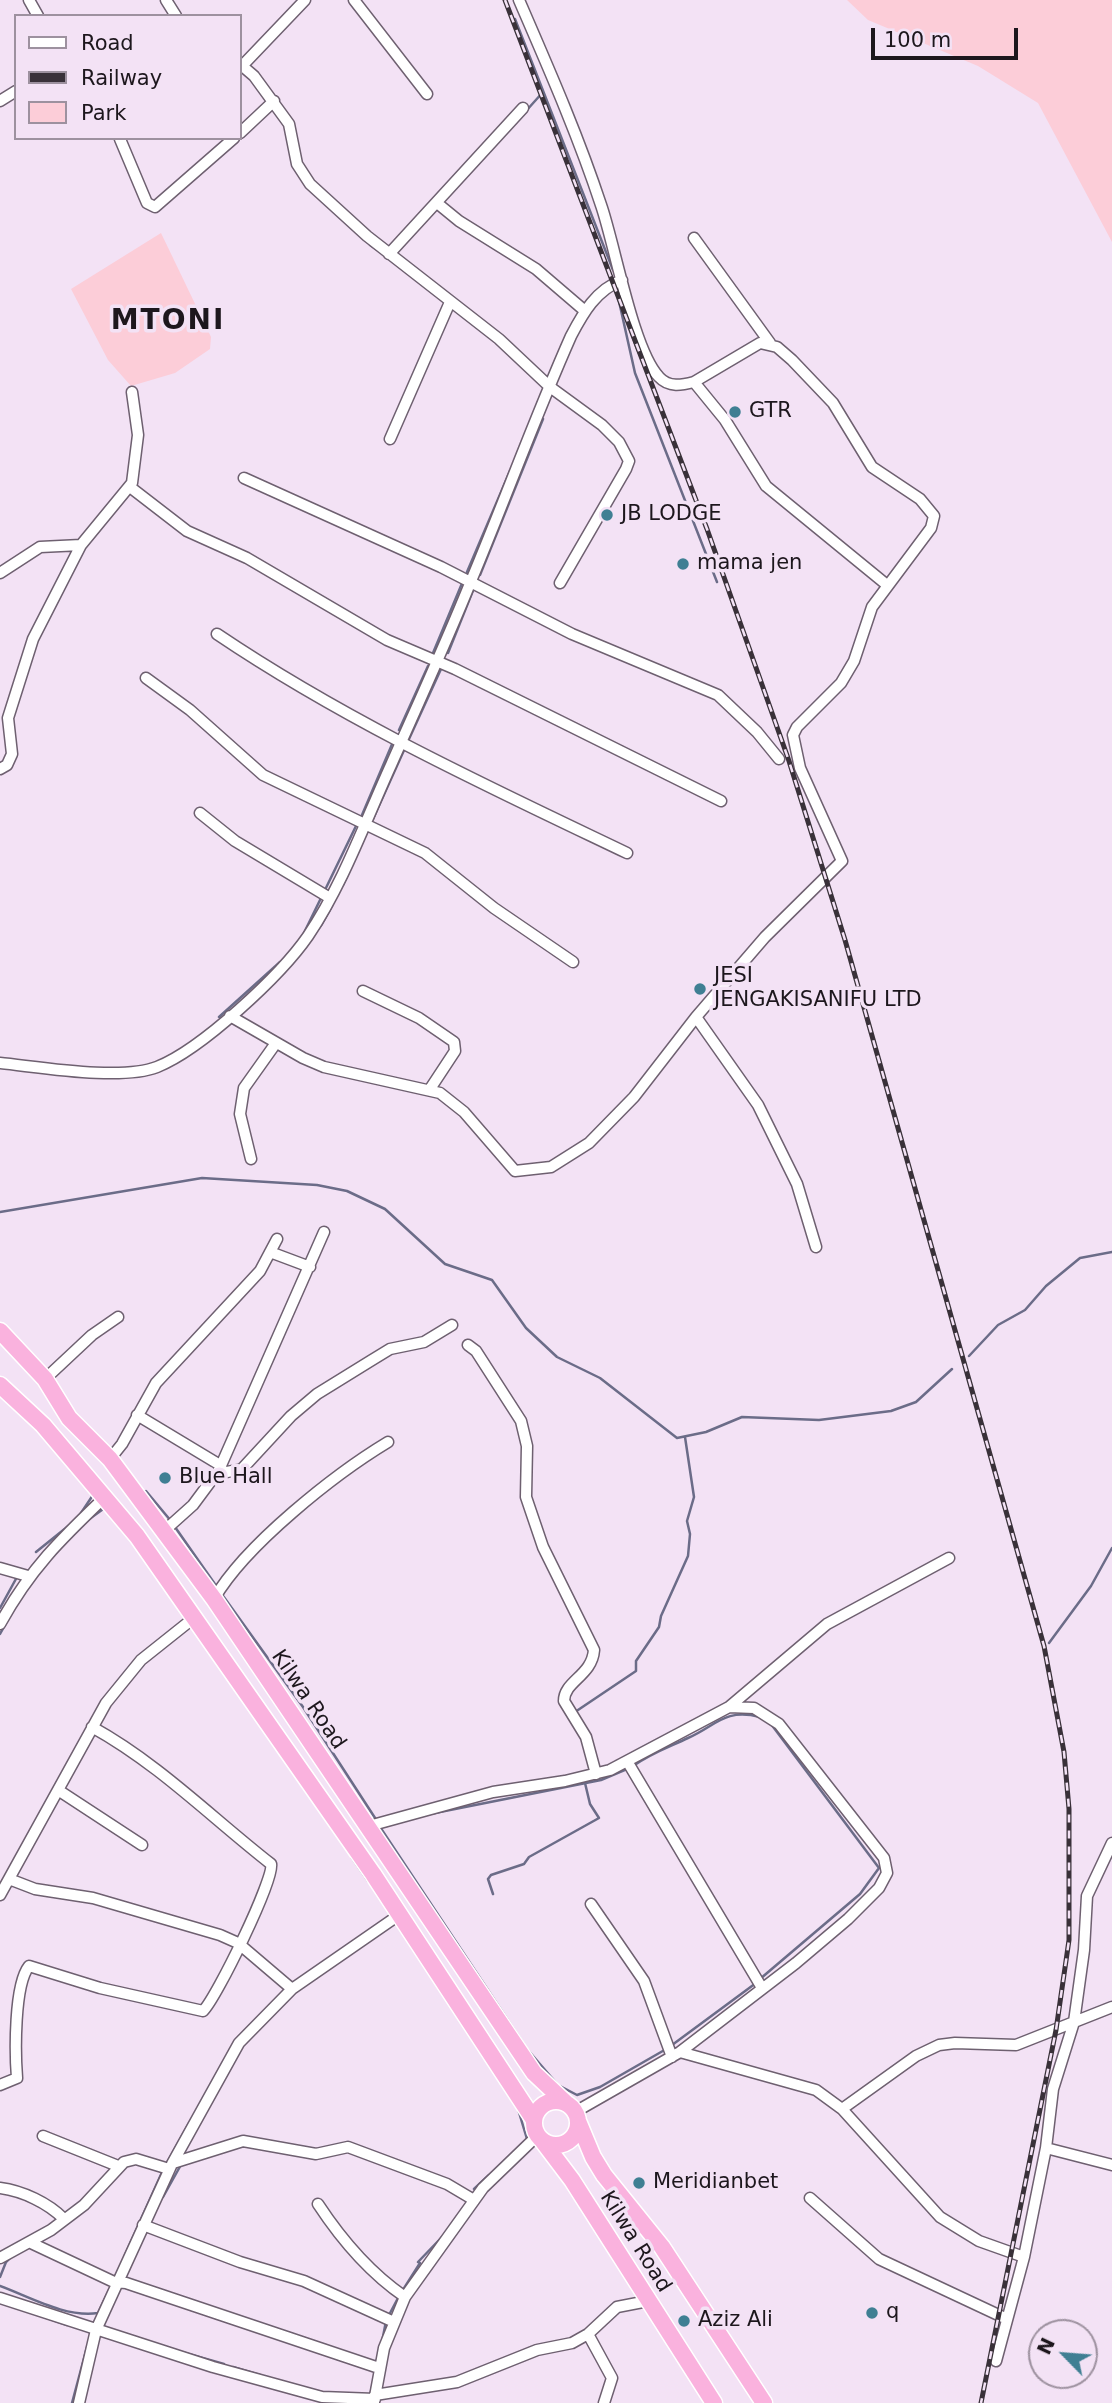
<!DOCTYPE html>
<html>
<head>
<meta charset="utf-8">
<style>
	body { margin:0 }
	#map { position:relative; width:1112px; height:2403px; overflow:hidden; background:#f3e2f5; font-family:"DejaVu Sans",sans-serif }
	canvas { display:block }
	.legend { position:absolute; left:14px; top:14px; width:228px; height:126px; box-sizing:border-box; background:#f3e2f5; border:2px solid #9d919f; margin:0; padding:9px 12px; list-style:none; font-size:21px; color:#1d171d }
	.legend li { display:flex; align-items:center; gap:14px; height:35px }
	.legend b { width:35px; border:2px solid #9d919f }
	.north { position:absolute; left:1028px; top:2319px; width:70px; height:70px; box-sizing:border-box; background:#f3e2f5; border:2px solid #9d919f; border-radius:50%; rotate:295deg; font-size:19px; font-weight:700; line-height:28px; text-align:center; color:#1d171d }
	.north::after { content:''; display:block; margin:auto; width:24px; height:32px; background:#3f7f93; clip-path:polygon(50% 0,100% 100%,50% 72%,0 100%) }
	.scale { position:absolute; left:871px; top:28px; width:147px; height:32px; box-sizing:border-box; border:4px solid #1d171d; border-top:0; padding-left:9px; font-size:21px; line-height:24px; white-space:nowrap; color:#1d171d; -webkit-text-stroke:5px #f3e2f5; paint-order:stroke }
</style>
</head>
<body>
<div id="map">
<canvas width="1112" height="2403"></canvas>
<ul class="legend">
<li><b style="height:9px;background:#fff"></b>Road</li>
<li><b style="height:9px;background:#393139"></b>Railway</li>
<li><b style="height:19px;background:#fccdd8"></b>Park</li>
</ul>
<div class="north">N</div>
<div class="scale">100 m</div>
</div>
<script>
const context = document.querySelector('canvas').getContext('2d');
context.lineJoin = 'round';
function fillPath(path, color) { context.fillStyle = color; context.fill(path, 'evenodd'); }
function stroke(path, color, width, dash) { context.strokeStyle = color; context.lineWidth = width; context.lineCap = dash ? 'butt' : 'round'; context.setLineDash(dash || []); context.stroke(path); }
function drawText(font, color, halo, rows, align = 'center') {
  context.font = font + ' "DejaVu Sans",sans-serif'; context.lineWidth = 7; context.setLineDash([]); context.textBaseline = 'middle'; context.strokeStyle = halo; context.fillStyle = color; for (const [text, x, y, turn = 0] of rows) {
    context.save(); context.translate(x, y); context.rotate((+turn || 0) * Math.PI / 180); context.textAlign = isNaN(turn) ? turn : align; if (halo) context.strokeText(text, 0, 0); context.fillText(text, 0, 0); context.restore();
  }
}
fillPath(new Path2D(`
	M 847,0 L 1112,0 L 1112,242 L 1038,103 L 978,66 L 868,20 Z
	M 161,233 L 211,337 L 210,349 L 175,373 L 131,386 L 108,360 L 71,289 Z`), '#fccdd8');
stroke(new Path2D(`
	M 515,19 L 613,270
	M 518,120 L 543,92
	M 370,245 L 389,258
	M 616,288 L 635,373 L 717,582
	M 467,572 L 510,471
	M 480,575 L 543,419
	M 433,653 L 463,581
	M 448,653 L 474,588
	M 399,730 L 428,666
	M 409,739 L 441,669
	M 362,815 L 393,742
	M 373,819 L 405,748
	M 343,885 L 359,849
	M 324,892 L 356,826
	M 301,939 L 321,898
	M 292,963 L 322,924 L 332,906
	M 219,1017 L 280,962
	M 0,1212 L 202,1178 L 317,1185 L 347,1191 L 385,1209 L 445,1264 L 492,1280 L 526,1328 L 557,1357 L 600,1378 L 677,1438 L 706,1432 L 742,1417 L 819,1420 L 891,1411 L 916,1402 L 952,1369
	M 969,1356 L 998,1325 L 1025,1310 L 1046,1286 L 1080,1258 L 1112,1252
	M 146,1491 L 171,1521
	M 81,1513 L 93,1495
	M 88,1520 L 106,1507
	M 175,1527 L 217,1587
	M 36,1552 L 72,1523
	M 221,1593 L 303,1707 L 377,1821
	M 0,1608 L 17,1577
	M 0,1634 L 5,1625
	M 1049,1643 L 1091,1586 L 1112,1548
	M 575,1712 L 636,1671 L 636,1661 L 659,1627 L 661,1616 L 688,1556 L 690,1534 L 687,1521 L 694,1497 L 685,1437
	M 633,1766 C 651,1753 669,1747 688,1738 C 716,1726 724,1708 760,1717
	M 430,1814 L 601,1780 L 627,1769
	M 380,1827 L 527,2049 L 558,2085 L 577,2095 L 600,2087 L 668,2048 L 756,1983
	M 352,1858 L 368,1881
	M 493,1894 L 488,1879 L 491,1875 L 524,1864 L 529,1857 L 599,1818 L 590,1804 L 585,1783
	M 760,1979 L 860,1894 L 879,1868 L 771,1724
	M 518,2109 L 527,2139 L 525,2142
	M 474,2189 L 489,2175
	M 163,2197 L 182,2163
	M 125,2255 L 163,2170 L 189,2123
	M 418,2262 L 442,2237
	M 0,2277 L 6,2262 L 12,2256
	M 0,2286 C 30,2297 66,2318 98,2313 L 109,2290
	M 401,2293 L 420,2263
	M 27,2311 L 67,2325
	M 389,2315 L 398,2298
	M 382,2342 L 386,2321
	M 178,2351 L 224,2364
	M 233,2367 L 260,2375
	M 370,2396 L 374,2378
	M 72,2403 L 87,2347`), '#6b6c88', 2.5);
const minor = new Path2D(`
	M 29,0 L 38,16
	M 166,0 L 176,16
	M 354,0 L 427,94
	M 240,64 L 254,76 L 289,124 L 297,164 L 310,184 L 367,236 L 499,339 L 550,387 L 602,425 L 619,442 L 629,461 L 626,469 L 560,583
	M 242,66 L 305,0
	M 0,101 L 16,91
	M 240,133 L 274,101
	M 120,139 L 144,196 L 147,203 L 155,207 L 234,138
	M 437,203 L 459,221 L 536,269 L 585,311
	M 694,238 L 770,343
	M 389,254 L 523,108
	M 694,382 L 725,420 L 766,486 L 887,585
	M 390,439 L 450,302
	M 244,478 L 441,567 L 572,634 L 718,695 L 757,732 L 779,759
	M 130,487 L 187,531 L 247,558 L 387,640 L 455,669 L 721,801
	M 0,573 L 40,547 L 81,545
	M 217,634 C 346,721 487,786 627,853
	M 146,678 L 190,710 L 263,775 L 425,853 L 494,908 L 573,962
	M 0,769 L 7,765 L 12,754 L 8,718 L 33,639 L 81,545 L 132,483 L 138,435 L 132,392
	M 200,813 L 235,841 L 330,898
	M 363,991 L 419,1018 L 454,1042 L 455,1051 L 430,1089
	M 230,1016 L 303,1058 L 324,1067 L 440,1093 L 464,1112 L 515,1171 L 551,1167 L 589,1143 L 634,1097 L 696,1017 L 765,937 L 842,861 L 800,768 L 793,735 L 797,727 L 841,683 L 854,661 L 872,607 L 931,528 L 934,516 L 920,499 L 872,467 L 833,403 L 792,360 L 777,347 L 760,343 L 694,382 C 682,385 669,388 659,377 C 633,350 615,245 601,205 C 578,135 548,67 519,0
	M 696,1017 L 758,1105 L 797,1184 L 816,1247
	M 0,1063 C 40,1067 121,1081 157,1067 C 202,1049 281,975 308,936 C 343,884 365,822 391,765 C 418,704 446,643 471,581 C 505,500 535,417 571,336 C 583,313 596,290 622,280
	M 251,1159 L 240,1114 L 244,1088 L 276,1043
	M 270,1252 L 310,1267
	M 468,1345 L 476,1351 L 521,1421 L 527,1446 L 526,1497 L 543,1547 L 594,1650 C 592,1676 564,1681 564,1701 L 586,1737 L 596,1774
	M 45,1379 L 92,1335 L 118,1317
	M 137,1415 L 220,1465
	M 110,1459 L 122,1444 L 156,1383 L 260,1271 L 277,1239
	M 219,1470 L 227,1472 L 242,1469 L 291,1416 L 317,1394 L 372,1360 L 390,1349 L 424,1342 L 452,1325
	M 164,1531 L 193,1505 L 219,1470 L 324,1232
	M 0,1568 L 28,1576
	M 214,1599 C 245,1545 335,1474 388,1442
	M 0,1624 C 30,1569 61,1539 105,1497
	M 627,1761 L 762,1988
	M 58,1790 L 142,1845
	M 369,1826 L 493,1792 L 565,1781 L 610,1770 L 729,1707 L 827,1624 L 949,1558
	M 9,1879 L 35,1889 L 93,1898 L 220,1935 L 238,1943 L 292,1989
	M 0,1895 L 106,1703 L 141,1660 L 195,1617
	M 591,1904 L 644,1981 L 672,2057
	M 680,2052 L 816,2090 L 842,2109 L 940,2217 L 979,2241 L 1024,2257
	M 0,2085 L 17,2078 C 15,2053 14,1985 29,1966 L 100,1988 L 203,2011 C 216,1999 275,1878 271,1864 C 212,1818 159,1764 92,1727
	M 842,2109 L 916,2056 L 939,2045 L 955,2043 L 1016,2045 L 1112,2007
	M 575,2112 L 680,2052 L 796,1963 L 848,1919 L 879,1888 L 887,1873 L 884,1858 L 779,1724 L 754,1708 L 729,1707
	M 43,2136 L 118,2166
	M 1046,2148 L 1112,2165
	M 173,2163 L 243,2141 L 316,2154 L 348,2147 L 447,2184 L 474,2200
	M 0,2188 C 23,2191 48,2203 64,2219
	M 810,2198 L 879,2259 L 1007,2319
	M 318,2204 C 341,2239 370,2273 405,2297
	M 143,2225 L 240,2262 L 304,2281 L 394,2322
	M 29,2242 L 114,2282 L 126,2283 L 379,2368
	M 0,2258 L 51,2230 L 84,2205 L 124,2162 L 136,2159 L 169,2169
	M 0,2298 L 213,2367 L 322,2397 L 375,2399
	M 588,2334 L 612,2378 L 604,2403
	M 996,2361 L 1024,2257 L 1046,2148 L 1053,2089 L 1074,2022 L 1084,1950 L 1087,1896 L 1112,1843
	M 375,2395 L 457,2382 L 537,2350 L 572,2343 L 588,2334 L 617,2307 L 648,2301
	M 374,2402 L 384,2348 L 405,2297 L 483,2188 L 538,2135
	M 79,2403 L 96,2330 L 172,2164 L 239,2043 L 292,1989 L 399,1915`);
const trunk = new Path2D(`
	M 0,1331 L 45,1379 L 69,1418 L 110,1459 L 214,1599 L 534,2073 L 566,2103
	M 0,1385 L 43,1425 L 137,1536 L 373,1874 L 534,2120
	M534 2123a22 22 0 1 1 44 0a22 22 0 1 1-44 0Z
	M 578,2121 L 593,2157 L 604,2175 L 662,2247 L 764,2403
	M 541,2139 L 572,2180 L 714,2403`);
stroke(minor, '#6e6070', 13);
stroke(trunk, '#fff', 19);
stroke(minor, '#fff', 10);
stroke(trunk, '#fab2de', 16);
const rail = new Path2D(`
	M 505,0 L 707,529 L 789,761 L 845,940 L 1044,1646 L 1064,1752 L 1069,1809 L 1069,1940 L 1056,2030 L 981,2403`);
stroke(rail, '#393139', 5);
stroke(rail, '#f3e2f5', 2.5, [8]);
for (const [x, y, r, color] of [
	[735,412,7,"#3f7f93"],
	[607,515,7,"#3f7f93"],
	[683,564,7,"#3f7f93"],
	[700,989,7,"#3f7f93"],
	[165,1478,7,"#3f7f93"],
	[639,2183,7,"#3f7f93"],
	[872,2313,7,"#3f7f93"],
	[684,2321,7,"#3f7f93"]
]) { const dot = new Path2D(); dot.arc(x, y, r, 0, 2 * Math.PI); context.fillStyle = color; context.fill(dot); stroke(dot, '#f3e2f5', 2.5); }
drawText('21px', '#1d171d', '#f3e2f5', [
	["GTR",749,412],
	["JB LODGE",621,515],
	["mama jen",697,564],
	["JESI",714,977],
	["JENGAKISANIFU LTD",714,1001],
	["Blue Hall",179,1478],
	["Meridianbet",653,2183],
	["q",886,2313],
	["Aziz Ali",698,2321]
], 'left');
drawText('21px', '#1d171d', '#f3e2f5', [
	["Kilwa Road",308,1700,56],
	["Kilwa Road",635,2242,58]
]);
context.letterSpacing = '2px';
drawText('bold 28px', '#1d171d', '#f3e2f5', [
	["MTONI",168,322]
]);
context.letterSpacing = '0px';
</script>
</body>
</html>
